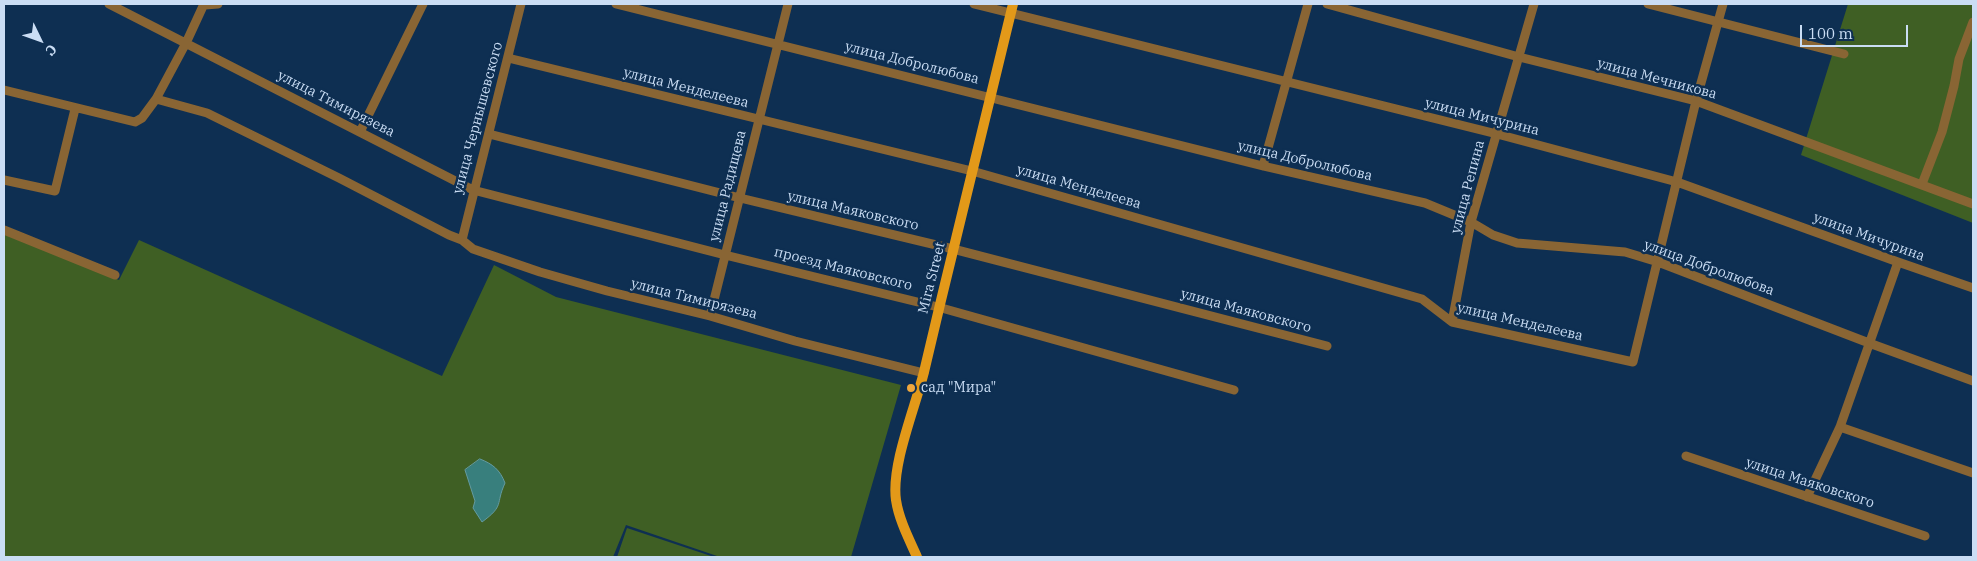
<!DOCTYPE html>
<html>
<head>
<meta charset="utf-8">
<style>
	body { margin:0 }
	#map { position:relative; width:1977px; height:561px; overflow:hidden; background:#0e2f52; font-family:"IBM Plex Serif",serif }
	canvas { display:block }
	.frame { position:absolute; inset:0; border:5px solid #caddf4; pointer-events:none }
	.north { position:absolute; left:15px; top:15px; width:50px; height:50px; -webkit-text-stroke:4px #0e2f52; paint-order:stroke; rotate:132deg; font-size:14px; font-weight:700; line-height:20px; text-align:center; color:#caddf4 }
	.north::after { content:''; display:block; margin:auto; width:18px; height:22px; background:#caddf4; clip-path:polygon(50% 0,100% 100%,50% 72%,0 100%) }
	.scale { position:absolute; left:1800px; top:25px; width:108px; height:22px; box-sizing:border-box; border:2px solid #caddf4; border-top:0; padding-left:6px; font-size:15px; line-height:18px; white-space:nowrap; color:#caddf4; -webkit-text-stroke:4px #0e2f52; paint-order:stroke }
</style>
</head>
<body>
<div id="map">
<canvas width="1977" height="561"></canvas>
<div class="frame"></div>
<div class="north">С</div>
<div class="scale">100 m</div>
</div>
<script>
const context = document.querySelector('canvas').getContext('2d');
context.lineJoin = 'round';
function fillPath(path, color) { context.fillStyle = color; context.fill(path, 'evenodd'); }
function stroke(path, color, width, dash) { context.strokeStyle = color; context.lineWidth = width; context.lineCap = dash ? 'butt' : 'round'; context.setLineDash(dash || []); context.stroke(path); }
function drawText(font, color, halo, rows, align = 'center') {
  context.font = font + ' "IBM Plex Serif",serif'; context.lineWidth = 5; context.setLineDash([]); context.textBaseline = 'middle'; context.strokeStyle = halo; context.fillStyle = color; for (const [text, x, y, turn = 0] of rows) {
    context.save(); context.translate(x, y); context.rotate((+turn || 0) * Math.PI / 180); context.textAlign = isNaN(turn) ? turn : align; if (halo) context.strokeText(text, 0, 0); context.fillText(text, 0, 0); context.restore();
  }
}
fillPath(new Path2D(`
	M 1848,4 L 1973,4 L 1973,223 L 1801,155 Z
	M 4,229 L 119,280 L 139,240 L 442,376 L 494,265 L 556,297 L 901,385 L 851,557 L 720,557 L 626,525 L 613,557 L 4,557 Z
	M 627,528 L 714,557 L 617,557 Z`), '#3f5f24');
const water = new Path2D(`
	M 480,459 C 493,464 500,470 505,483 C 495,505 505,505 482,522 L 473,508 L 475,501 L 465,470 Z`);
fillPath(water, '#387f7d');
stroke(water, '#649ba1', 1);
stroke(new Path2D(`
	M 109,4 L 473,190 L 725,255 L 938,307 L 1234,390
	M 616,4 L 1263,166 L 1425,203 L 1471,222 L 1493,235 L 1517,243 L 1625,252 L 1658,262 L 1869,343 L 1973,381
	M 974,4 L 1497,134 L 1677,182 L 1898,262 L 1973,288
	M 1327,4 L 1519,57 L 1696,101 L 1973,204
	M 1648,4 L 1844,54
	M 205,5 L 218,4
	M 508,58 L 972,171 L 1422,299 L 1452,322 L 1633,362 L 1696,101 L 1723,4
	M 4,90 L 135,122 L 142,118 L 156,99 L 186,43 L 204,4
	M 156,99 L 207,113 L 339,178 L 449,235 L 462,240 L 473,249 L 540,272 L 607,291 L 710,316 L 795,341 L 924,373
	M 360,132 L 423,4
	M 489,134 L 740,198 L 953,249 L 1327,346
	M 1263,166 L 1308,4
	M 4,180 L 55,191 L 75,109
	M 1922,184 L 1942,132 L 1954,86 L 1959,59 L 1973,22
	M 4,230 L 115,275
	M 462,240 L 521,4
	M 710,316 L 788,4
	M 1452,322 L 1471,222 L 1534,4
	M 1840,427 L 1973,473
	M 1686,456 L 1925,536
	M 1807,497 L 1840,427 L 1898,262`), '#896534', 9);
stroke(new Path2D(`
	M 917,557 C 909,539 899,520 896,500 C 891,465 915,408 924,372 C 953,249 983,126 1013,4`), '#e39919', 10);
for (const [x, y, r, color] of [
	[911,388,5,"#efa73d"]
]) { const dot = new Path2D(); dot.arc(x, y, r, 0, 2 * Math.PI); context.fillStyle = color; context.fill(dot); stroke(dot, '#0e2f52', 2); }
drawText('14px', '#caddf4', '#0e2f52', [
	["улица Добролюбова",912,63,14],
	["улица Мечникова",1657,79,15],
	["улица Менделеева",686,88,14],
	["улица Тимирязева",336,104,27],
	["улица Мичурина",1482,117,14],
	["улица Чернышевского",478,118,-75],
	["улица Добролюбова",1305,161,13],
	["улица Радищева",728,186,-76],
	["улица Менделеева",1079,187,16],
	["улица Репина",1468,187,-75],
	["улица Маяковского",853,211,13],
	["улица Мичурина",1869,237,20],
	["улица Добролюбова",1709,268,20],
	["проезд Маяковского",843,269,14],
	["Mira Street",932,278,-76],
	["улица Тимирязева",694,299,14],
	["улица Маяковского",1246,311,15],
	["улица Менделеева",1520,322,13],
	["улица Маяковского",1810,483,18]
]);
drawText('14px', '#caddf4', '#0e2f52', [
	["сад \"Мира\"",921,388]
], 'left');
</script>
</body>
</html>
